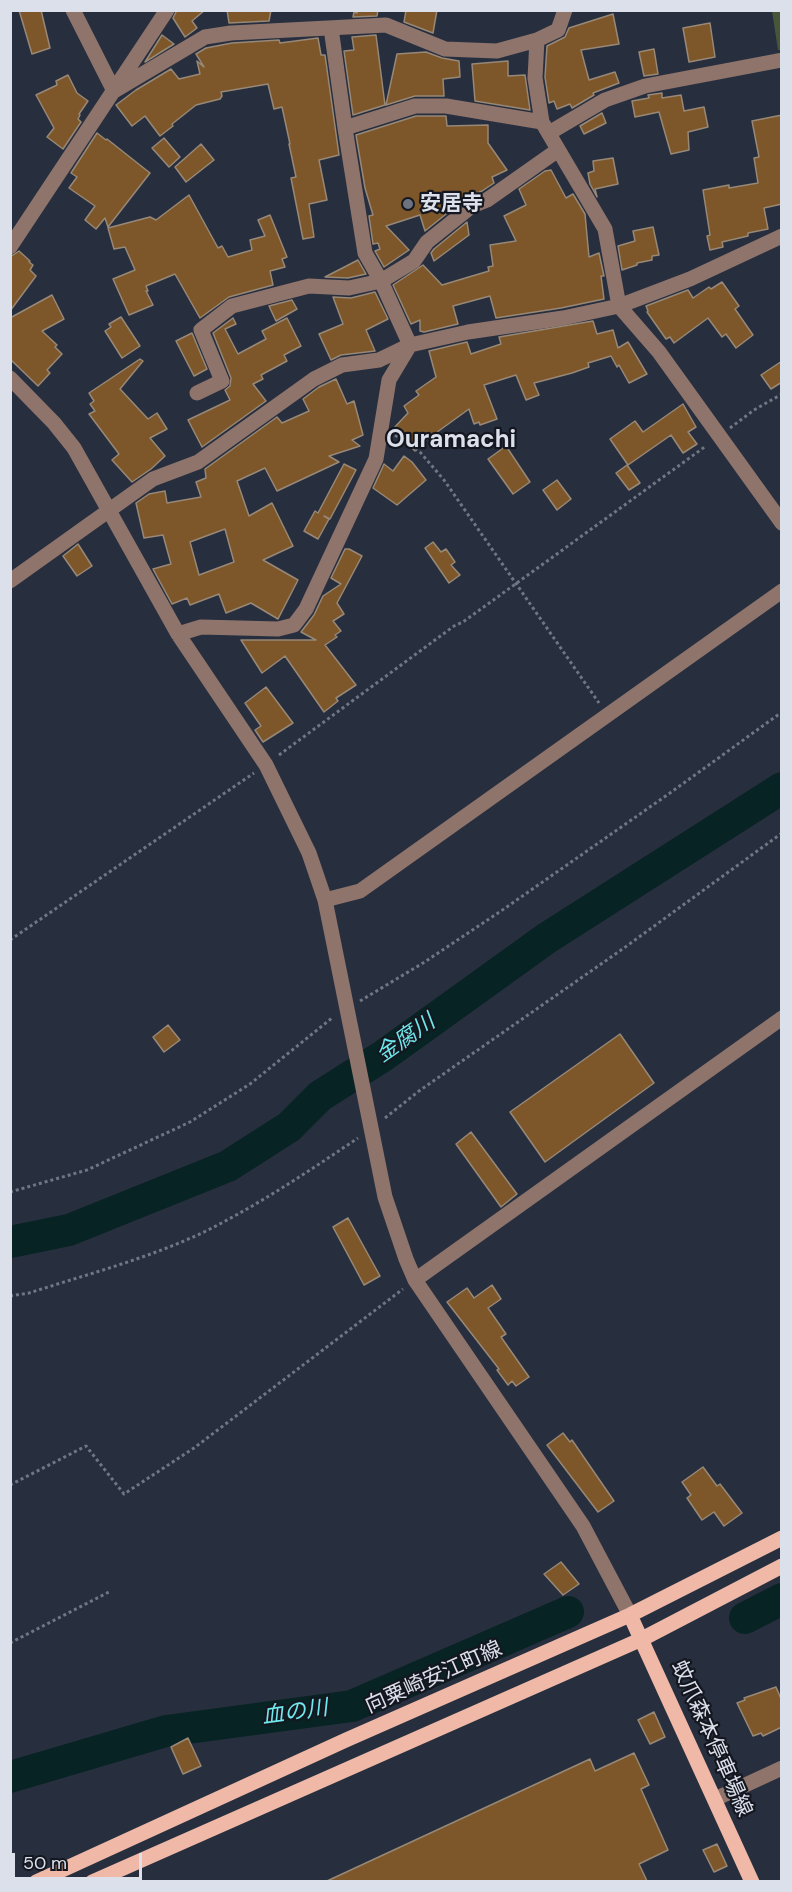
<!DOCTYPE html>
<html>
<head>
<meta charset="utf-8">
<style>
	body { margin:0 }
	#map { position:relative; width:792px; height:1892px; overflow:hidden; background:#272f3f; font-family:"DM Sans",sans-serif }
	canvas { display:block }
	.frame { position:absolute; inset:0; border:12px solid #dbe0eb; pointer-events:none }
	.scale { position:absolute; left:12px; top:1853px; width:130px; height:27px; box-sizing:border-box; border:3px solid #dbe0eb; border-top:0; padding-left:8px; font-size:18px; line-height:21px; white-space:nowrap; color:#dbe0eb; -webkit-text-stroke:4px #14171f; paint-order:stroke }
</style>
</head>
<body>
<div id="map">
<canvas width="792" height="1892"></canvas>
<div class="frame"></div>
<div class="scale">50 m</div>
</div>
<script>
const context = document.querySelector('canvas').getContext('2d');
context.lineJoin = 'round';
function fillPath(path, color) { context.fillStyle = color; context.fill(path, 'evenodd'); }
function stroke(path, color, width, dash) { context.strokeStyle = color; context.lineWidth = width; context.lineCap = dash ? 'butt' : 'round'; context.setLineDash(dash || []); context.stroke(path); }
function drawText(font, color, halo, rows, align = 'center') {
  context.font = font + ' "DM Sans","Noto Sans JP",sans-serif'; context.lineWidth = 4.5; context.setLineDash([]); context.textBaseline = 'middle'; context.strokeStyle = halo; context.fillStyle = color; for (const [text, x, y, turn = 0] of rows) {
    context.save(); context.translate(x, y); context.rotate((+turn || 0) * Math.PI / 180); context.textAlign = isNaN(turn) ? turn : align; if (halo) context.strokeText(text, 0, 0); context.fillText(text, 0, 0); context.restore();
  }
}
fillPath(new Path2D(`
	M 772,11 L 781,11 L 781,50 L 778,50 Z`), '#475639');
stroke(new Path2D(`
	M 10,1242 L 69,1230 L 228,1166 L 289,1127 L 320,1096 L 383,1056 L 547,938 L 782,788
	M 745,1618 L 782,1599
	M 10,1777 L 166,1731 L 352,1706 L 568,1612`), '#082323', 32);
const building = new Path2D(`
	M 19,10 L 41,10 L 50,48 L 32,54 Z
	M 177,10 L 205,10 L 192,21 L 197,28 L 185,37 L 173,18 Z
	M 227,10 L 271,10 L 269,21 L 229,23 Z
	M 358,10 L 378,10 L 377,16 L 353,17 L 354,12 L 357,13 Z
	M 406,10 L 437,10 L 433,33 L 404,22 Z
	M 613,14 L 619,44 L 581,50 L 589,80 L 615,72 L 619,83 L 593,93 L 594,95 L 572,108 L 570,104 L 557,109 L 554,101 L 549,103 L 545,77 L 547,46 L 565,37 L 569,28 Z
	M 710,23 L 715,57 L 689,62 L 683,28 Z
	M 162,35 L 174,44 L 145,62 Z
	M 376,35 L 385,105 L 353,115 L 344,51 L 354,50 L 352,37 Z
	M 318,38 L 321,55 L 325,55 L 339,155 L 319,160 L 327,200 L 309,204 L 314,237 L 303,239 L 291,178 L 296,177 L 289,144 L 290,144 L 282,107 L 274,109 L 268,84 L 221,92 L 222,96 L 220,99 L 196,105 L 172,124 L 173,126 L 160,136 L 145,116 L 132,126 L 116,105 L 136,90 L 171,69 L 179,79 L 200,74 L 197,61 L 204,67 L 196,54 L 206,48 L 232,43 L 279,40 L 280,43 Z
	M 654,49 L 658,74 L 644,76 L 639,52 Z
	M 426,52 L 442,58 L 459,61 L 460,77 L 443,79 L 444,96 L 415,96 L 386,105 L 397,54 Z
	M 508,61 L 508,76 L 525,75 L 530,110 L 475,101 L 472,64 Z
	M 68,75 L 77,93 L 88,101 L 79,114 L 80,115 L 78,119 L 81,122 L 63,149 L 47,137 L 54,128 L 36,95 L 57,85 L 56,81 Z
	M 662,93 L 662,98 L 681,95 L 684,111 L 704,107 L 708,127 L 688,132 L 689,150 L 671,154 L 659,112 L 635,117 L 632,101 L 649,98 L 648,95 Z
	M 602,113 L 606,123 L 584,134 L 580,126 Z
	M 782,115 L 782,204 L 764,208 L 768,229 L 748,233 L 748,236 L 722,242 L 723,247 L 710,250 L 707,236 L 710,235 L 703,190 L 729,185 L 729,188 L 758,183 L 754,158 L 759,157 L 752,121 Z
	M 416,116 L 446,116 L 447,126 L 488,125 L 488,143 L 507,170 L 492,177 L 494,183 L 482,191 L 466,198 L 425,231 L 420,215 L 386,226 L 409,250 L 384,267 L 375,251 L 380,249 L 378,243 L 373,244 L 369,216 L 373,215 L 365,188 L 356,135 Z
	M 97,133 L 106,140 L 107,139 L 150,173 L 108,227 L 105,218 L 96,229 L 85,220 L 95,206 L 69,188 L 77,177 L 71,173 Z
	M 164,138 L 180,157 L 169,167 L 152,148 Z
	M 201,144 L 214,160 L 186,182 L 175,167 Z
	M 613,158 L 618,184 L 595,189 L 597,197 L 590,184 L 588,173 L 594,171 L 593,161 Z
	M 551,170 L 566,198 L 573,194 L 585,214 L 589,257 L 599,253 L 604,276 L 601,276 L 604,299 L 561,308 L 496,318 L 490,296 L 453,306 L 458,324 L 424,332 L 420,331 L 420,320 L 411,324 L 393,285 L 423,265 L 442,285 L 489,271 L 488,267 L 493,266 L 490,245 L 516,241 L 504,216 L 526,205 L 519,189 L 545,171 Z
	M 189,195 L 218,248 L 222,246 L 228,257 L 252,250 L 250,240 L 265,236 L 258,220 L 270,215 L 287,257 L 282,259 L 285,267 L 270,271 L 273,285 L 229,297 L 200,318 L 175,274 L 146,286 L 148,291 L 146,291 L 153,305 L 129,315 L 113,279 L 135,270 L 125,247 L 114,249 L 108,228 L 150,217 L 156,220 Z
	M 467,222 L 469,235 L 434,261 L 431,253 L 434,249 Z
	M 653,227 L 659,255 L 652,256 L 652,260 L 637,263 L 637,265 L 622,270 L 618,246 L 635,241 L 633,231 Z
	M 19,251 L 30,261 L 29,262 L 33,265 L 30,270 L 36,276 L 10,311 L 10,257 Z
	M 358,260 L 366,274 L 348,278 L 325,277 Z
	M 722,282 L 739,306 L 735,309 L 753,335 L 736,348 L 726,334 L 722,337 L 708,318 L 674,343 L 670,337 L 666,339 L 647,312 L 648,311 L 646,306 L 688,290 L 693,298 L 709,287 L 711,289 Z
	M 375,292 L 388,319 L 366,330 L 375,351 L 341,355 L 331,360 L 319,334 L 343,324 L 333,297 L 351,298 Z
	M 52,295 L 64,319 L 42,331 L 57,345 L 55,347 L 62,354 L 47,370 L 50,373 L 38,386 L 10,359 L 10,318 Z
	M 292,300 L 297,309 L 276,321 L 269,306 Z
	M 121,317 L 140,346 L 122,358 L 105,331 L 111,327 L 109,324 Z
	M 233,318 L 236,324 L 225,329 L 238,354 L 266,339 L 262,331 L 287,318 L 301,346 L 284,355 L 287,361 L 261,375 L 263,379 L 253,384 L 266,401 L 202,447 L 188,420 L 230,400 L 225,390 L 230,386 L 231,378 L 213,333 Z
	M 593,321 L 597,334 L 613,330 L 618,348 L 628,342 L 647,374 L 629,383 L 619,365 L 617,367 L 611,356 L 588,363 L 589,367 L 572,373 L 534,383 L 539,395 L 526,400 L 516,375 L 484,385 L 497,419 L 480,425 L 479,422 L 474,424 L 469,409 L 422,443 L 415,451 L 393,429 L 408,413 L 404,406 L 419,395 L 416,391 L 436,377 L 429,351 L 467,342 L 471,354 L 501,344 L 499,337 Z
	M 192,333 L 207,369 L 194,376 L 176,341 Z
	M 140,359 L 143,361 L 120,389 L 148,419 L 157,413 L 167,429 L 150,438 L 165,456 L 151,469 L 132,482 L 112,460 L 119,454 L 89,414 L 95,411 L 90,404 L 94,401 L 89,393 Z
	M 782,361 L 782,382 L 771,389 L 761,375 Z
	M 336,379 L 347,404 L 354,401 L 363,435 L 352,440 L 360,446 L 329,456 L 339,462 L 277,491 L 265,468 L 237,481 L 249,516 L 272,503 L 293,546 L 263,560 L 298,580 L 278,619 L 251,603 L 226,613 L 219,594 L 190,605 L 187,598 L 172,604 L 153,569 L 171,564 L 163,535 L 144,538 L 136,503 L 149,494 L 165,491 L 167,503 L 201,497 L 196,482 L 206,478 L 205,469 L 277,417 L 282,423 L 309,411 L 303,399 L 319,387 ZM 225,529 L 234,562 L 199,575 L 190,542 Z
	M 683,404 L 696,427 L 688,432 L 697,444 L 683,453 L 671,435 L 628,465 L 610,439 L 635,421 L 643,432 Z
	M 506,446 L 530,482 L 513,494 L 488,459 Z
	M 404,456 L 412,462 L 426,480 L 397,505 L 373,488 L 384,464 L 393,471 Z
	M 344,464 L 356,470 L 330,519 L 324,516 L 329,519 L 318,539 L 304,531 L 315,511 L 318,513 Z
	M 627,465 L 640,483 L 629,490 L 616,473 Z
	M 557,480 L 571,499 L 557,510 L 543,490 Z
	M 433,542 L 441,552 L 446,549 L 455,562 L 451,565 L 460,575 L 449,583 L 425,548 Z
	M 78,544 L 92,566 L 77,576 L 63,556 Z
	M 345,549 L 349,549 L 362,556 L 337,603 L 344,614 L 333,621 L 341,631 L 335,635 L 337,637 L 325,645 L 356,685 L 336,698 L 338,701 L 324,712 L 285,656 L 262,673 L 241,640 L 316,640 L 301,632 L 314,615 L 323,596 L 341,584 L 331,578 Z
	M 266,687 L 293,723 L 263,742 L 255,730 L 261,726 L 245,703 Z
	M 168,1025 L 180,1040 L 164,1052 L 153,1037 Z
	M 620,1034 L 654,1083 L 545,1162 L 510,1112 Z
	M 471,1132 L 517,1194 L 501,1207 L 456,1144 Z
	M 348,1218 L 380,1276 L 364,1285 L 333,1227 Z
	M 492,1285 L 501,1299 L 488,1308 L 506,1334 L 501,1337 L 529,1377 L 516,1386 L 512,1381 L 508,1385 L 497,1370 L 499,1369 L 447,1302 L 467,1288 L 474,1298 Z
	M 563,1433 L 570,1442 L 572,1440 L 614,1501 L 598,1512 L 547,1445 Z
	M 703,1467 L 717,1486 L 720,1484 L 742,1513 L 724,1526 L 714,1512 L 702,1520 L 687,1498 L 691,1495 L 682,1482 Z
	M 561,1562 L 579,1584 L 563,1595 L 544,1574 Z
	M 776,1687 L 782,1701 L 782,1727 L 763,1736 L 761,1733 L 753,1736 L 737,1703 L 745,1700 L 744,1698 Z
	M 654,1712 L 665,1737 L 650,1744 L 638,1720 Z
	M 188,1738 L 201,1766 L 183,1774 L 171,1747 Z
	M 634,1753 L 649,1785 L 641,1789 L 668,1850 L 639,1864 L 647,1881 L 327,1881 L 590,1759 L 595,1771 Z
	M 717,1844 L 727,1866 L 714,1872 L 703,1850 Z`);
fillPath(building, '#7d5729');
stroke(building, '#988877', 1.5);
stroke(new Path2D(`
	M 730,428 L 754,410 L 782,394
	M 395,435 L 420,452 L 444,480 L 599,703
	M 279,755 L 454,626 L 463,622 L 706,446
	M 10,940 L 254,773
	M 360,1001 L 423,963 L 501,911 L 670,793 L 782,712
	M 385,1118 L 419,1091 L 624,948 L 782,833
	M 10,1192 L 87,1170 L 190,1122 L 250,1084 L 332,1018
	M 10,1296 L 29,1293 C 88,1274 150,1258 206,1231 C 260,1204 309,1171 358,1138
	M 10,1485 L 86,1446 L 124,1494 L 194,1448 L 403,1289
	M 10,1643 L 109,1592`), '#707684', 3, [3, 3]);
stroke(new Path2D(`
	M 73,10 L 114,91
	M 331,28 L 345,128 L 415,106 L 446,106 L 542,122
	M 537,40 L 535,78 L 542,122 L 605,229 L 619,306 L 659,352 L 782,523
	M 114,91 L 205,37 L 231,33 L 386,25 L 445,49 L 497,51 L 537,40 L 558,30 L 565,10
	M 549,133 L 605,100 L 645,86 L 782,60
	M 10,247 L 167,10
	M 10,378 L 54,423 L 74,448 L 178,634 L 266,765 L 309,853 L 325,900 L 385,1197 L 406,1259 L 415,1280 L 583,1526 L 630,1615
	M 197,393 L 222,381 L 201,330 L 232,306 L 309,286 L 349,288 L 381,281 L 365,253 L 345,128
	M 10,581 L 153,479 L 198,462 L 314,379 L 342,365 L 379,360 L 410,345 L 468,332 L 563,318 L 619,306 L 690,279 L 782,236
	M 178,634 L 201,627 L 278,629 L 294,625 L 306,609 L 376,459 L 389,380 L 410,345 L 381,281 L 414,261 L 427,242 L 472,206 L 487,200 L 558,150
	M 325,900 L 360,891 L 782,591
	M 415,1280 L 782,1018
	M 715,1799 L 782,1768`), '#8f746c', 15);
stroke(new Path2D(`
	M 630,1615 L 752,1882
	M 36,1882 L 346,1740 L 630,1615 L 782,1538
	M 92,1882 L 642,1639 L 782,1566`), '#efb8a7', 15);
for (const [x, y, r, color] of [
	[408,204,6,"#6b7280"]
]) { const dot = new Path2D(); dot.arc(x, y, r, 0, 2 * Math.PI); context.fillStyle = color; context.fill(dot); stroke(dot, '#14171f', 2); }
drawText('bold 21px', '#dbe0eb', '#14171f', [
	["安居寺",420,204]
], 'left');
drawText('21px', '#dbe0eb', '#14171f', [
	["向粟崎安江町線",434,1678,-24],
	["蚊爪森本停車場線",711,1739,66]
]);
drawText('italic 22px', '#6fe9ec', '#14171f', [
	["金腐川",406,1039,-35],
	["血の川",295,1713,-8]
]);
drawText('bold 24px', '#dbe0eb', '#14171f', [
	["Ouramachi",451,441]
]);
</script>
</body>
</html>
